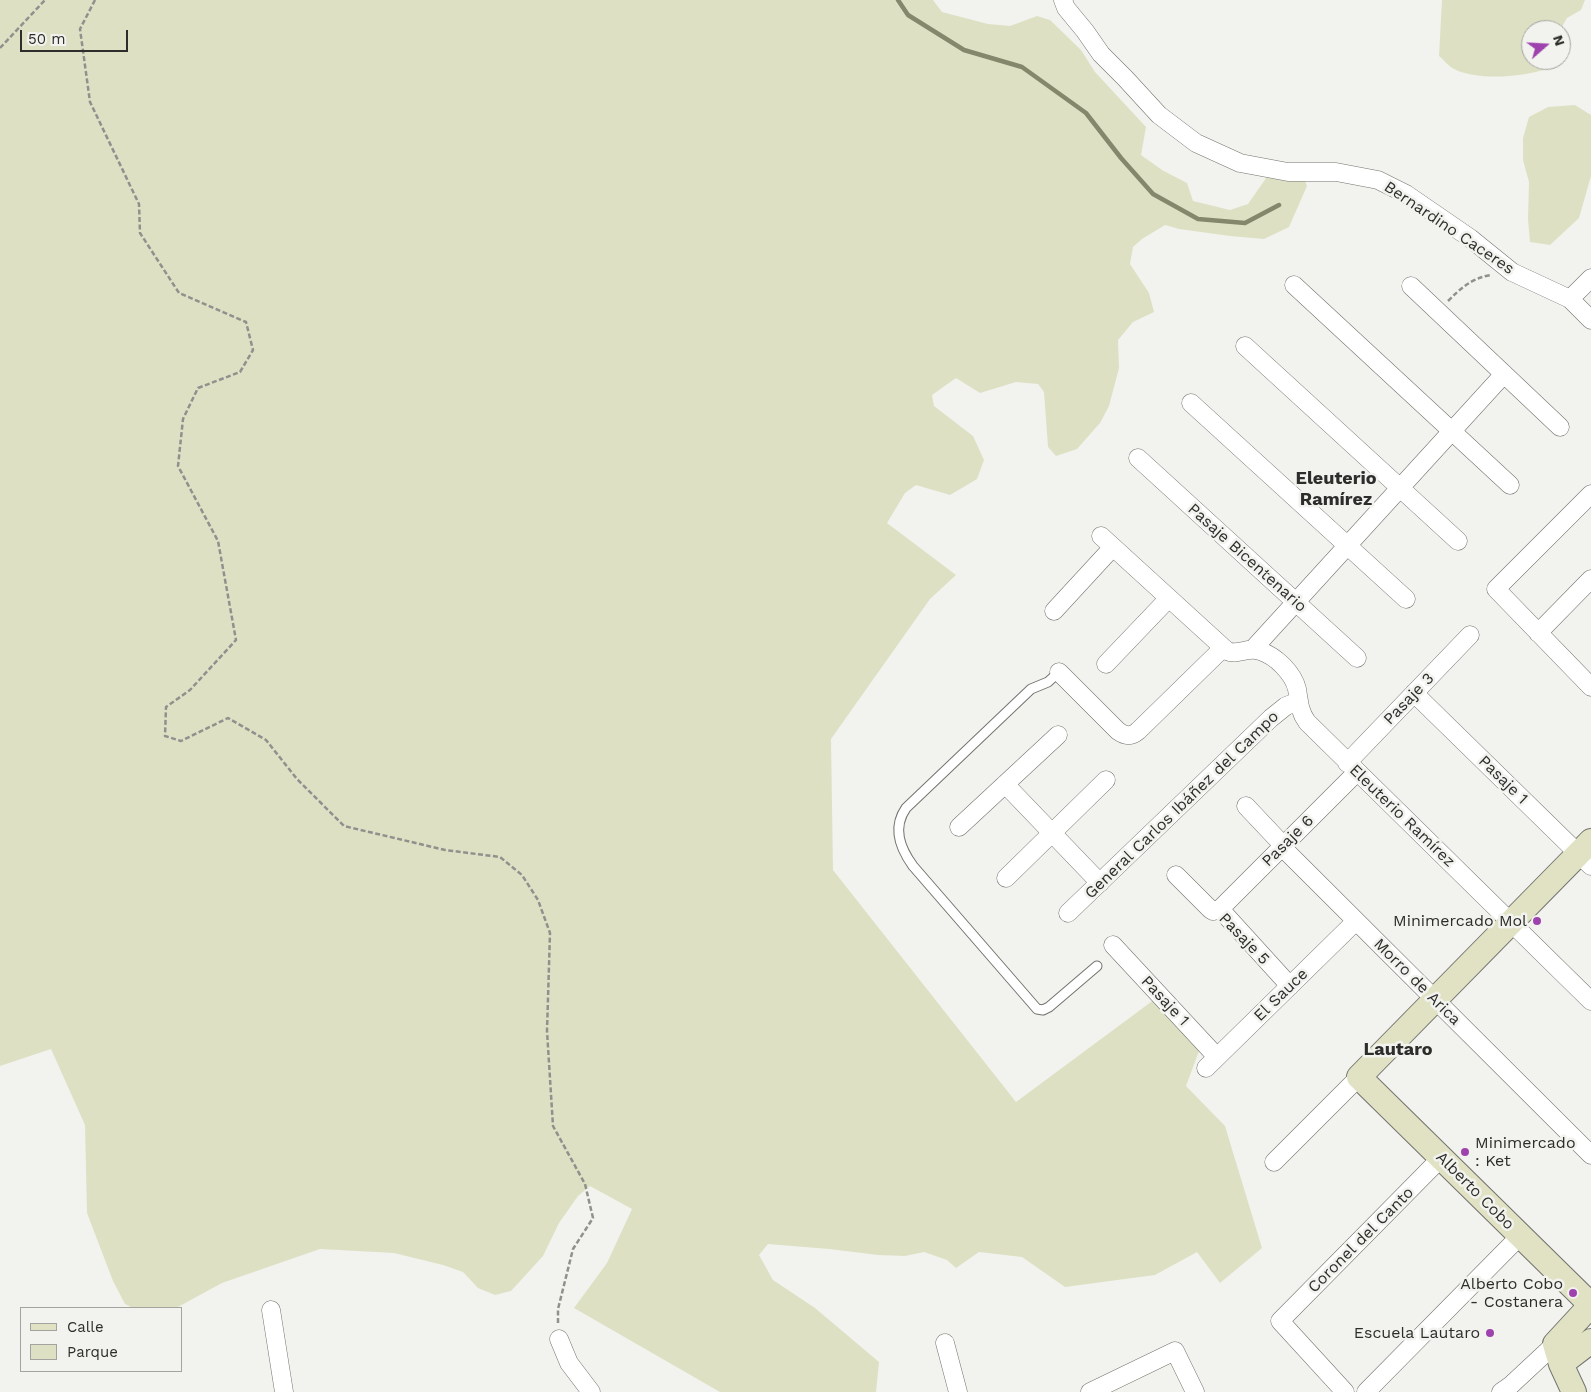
<!DOCTYPE html>
<html>
<head>
<meta charset="utf-8">
<style>
	body { margin:0 }
	#map { position:relative; width:1591px; height:1392px; overflow:hidden; background:#f2f3ee; font-family:"Work Sans",sans-serif }
	canvas { display:block }
	.legend { position:absolute; left:20px; top:1307px; width:162px; height:65px; box-sizing:border-box; background:#f2f3ee; border:1px solid #a3a4a0; margin:0; padding:6px 9px; list-style:none; font-size:15px; color:#2d2d2b }
	.legend li { display:flex; align-items:center; gap:10px; height:25px }
	.legend b { width:25px; border:1px solid #a3a4a0 }
	.north { position:absolute; left:1521px; top:20px; width:50px; height:50px; box-sizing:border-box; background:#f2f3ee; border:1px solid #a3a4a0; border-radius:50%; rotate:71deg; font-size:14px; font-weight:700; line-height:20px; text-align:center; color:#2d2d2b }
	.north::after { content:''; display:block; margin:auto; width:18px; height:22px; background:#9e43ae; clip-path:polygon(50% 0,100% 100%,50% 72%,0 100%) }
	.scale { position:absolute; left:20px; top:30px; width:108px; height:22px; box-sizing:border-box; border:2px solid #2d2d2b; border-top:0; padding-left:6px; font-size:15px; line-height:18px; white-space:nowrap; color:#2d2d2b; -webkit-text-stroke:4px #f2f3ee; paint-order:stroke }
</style>
</head>
<body>
<div id="map">
<canvas width="1591" height="1392"></canvas>
<ul class="legend">
<li><b style="height:6px;background:#e1e2c4"></b>Calle</li>
<li><b style="height:14px;background:#dee0c4"></b>Parque</li>
</ul>
<div class="north">N</div>
<div class="scale">50 m</div>
</div>
<script>
const context = document.querySelector('canvas').getContext('2d');
context.lineJoin = 'round';
function fillPath(path, color) { context.fillStyle = color; context.fill(path, 'evenodd'); }
function stroke(path, color, width, dash) { context.strokeStyle = color; context.lineWidth = width; context.lineCap = dash ? 'butt' : 'round'; context.setLineDash(dash || []); context.stroke(path); }
function drawText(font, color, halo, rows, align = 'center') {
  context.font = font + ' "Work Sans",sans-serif'; context.lineWidth = 5; context.setLineDash([]); context.textBaseline = 'middle'; context.strokeStyle = halo; context.fillStyle = color; for (const [text, x, y, turn = 0] of rows) {
    context.save(); context.translate(x, y); context.rotate((+turn || 0) * Math.PI / 180); context.textAlign = isNaN(turn) ? turn : align; if (halo) context.strokeText(text, 0, 0); context.fillText(text, 0, 0); context.restore();
  }
}
fillPath(new Path2D(`
	M 0,0 L 933,0 L 942,12 L 988,24 L 1010,26 L 1037,16 L 1050,20 L 1081,50 L 1095,72 L 1146,127 L 1141,155 L 1162,170 L 1187,183 L 1193,201 L 1230,210 L 1248,204 L 1271,171 L 1304,178 L 1307,186 L 1289,227 L 1264,239 L 1230,236 L 1179,229 L 1165,225 L 1142,239 L 1133,247 L 1130,264 L 1149,293 L 1154,312 L 1133,322 L 1118,340 L 1119,368 L 1109,406 L 1100,423 L 1077,449 L 1056,456 L 1048,447 L 1044,392 L 1038,384 L 1016,382 L 980,393 L 956,378 L 932,395 L 934,406 L 973,436 L 984,460 L 977,479 L 950,495 L 916,485 L 905,493 L 887,523 L 956,575 L 930,599 L 831,739 L 833,870 L 1016,1102 L 1155,999 L 1199,1051 L 1186,1086 L 1225,1126 L 1262,1248 L 1220,1283 L 1197,1252 L 1155,1275 L 1065,1287 L 1022,1257 L 979,1252 L 956,1268 L 947,1260 L 924,1252 L 905,1256 L 878,1255 L 829,1249 L 768,1244 L 759,1255 L 773,1280 L 815,1308 L 879,1362 L 876,1392 L 720,1392 L 574,1308 L 607,1263 L 632,1209 L 590,1186 L 578,1196 L 559,1223 L 543,1256 L 511,1291 L 495,1295 L 478,1288 L 463,1272 L 443,1265 L 394,1253 L 320,1249 L 222,1283 L 176,1308 L 133,1308 L 125,1304 L 113,1281 L 87,1213 L 85,1125 L 51,1049 L 0,1066 Z
	M 1442,0 L 1585,0 L 1581,10 L 1567,18 L 1560,30 L 1531,30 L 1531,60 L 1552,60 L 1547,69 C 1522,77 1478,81 1454,69 C 1448,66 1444,60 1439,56 Z
	M 1575,105 L 1591,115 L 1591,176 L 1579,218 L 1550,245 L 1530,242 L 1528,219 L 1529,182 L 1523,160 L 1523,138 L 1529,117 L 1548,107 Z`), '#dee0c4');
stroke(new Path2D(`
	M 898,0 L 908,15 L 964,50 L 1022,67 L 1086,113 L 1121,158 L 1153,194 L 1198,219 L 1245,223 L 1279,205`), '#84876b', 4.5);
const lane = new Path2D(`
	M 1059,672 L 1048,682 L 1031,689 L 906,808 C 892,828 900,848 913,866 L 1037,1009 L 1043,1010 L 1049,1007 L 1097,966`);
const street = new Path2D(`
	M 1063,0 L 1066,8 L 1085,31 L 1101,54 L 1125,78 L 1159,115 L 1196,143 L 1240,163 L 1288,172 L 1336,172 L 1378,180 L 1406,194 L 1470,238 L 1512,272 L 1570,299 L 1591,320
	M 1294,285 L 1510,485
	M 1411,286 L 1560,427
	M 1570,299 L 1591,278
	M 1245,346 L 1458,541
	M 1191,403 L 1406,599
	M 1138,458 L 1357,658
	M 1591,494 L 1496,589 L 1591,687
	M 1101,536 L 1227,651 C 1238,656 1249,646 1260,651 C 1276,656 1293,673 1297,689 C 1299,701 1299,711 1307,722 L 1591,1001
	M 1054,611 L 1113,547
	M 1538,633 L 1591,579
	M 1253,649 L 1504,374
	M 1106,664 L 1169,598
	M 1059,672 L 1118,731 C 1125,736 1131,737 1138,731 L 1223,648
	M 1414,693 L 1591,866
	M 1347,763 L 1470,635
	M 1005,784 L 1100,883
	M 1246,806 L 1279,841 L 1282,847 L 1591,1155
	M 959,827 L 1058,735
	M 1176,875 L 1210,909 L 1213,911 L 1220,909
	M 1006,878 L 1106,780
	M 1220,909 L 1357,772
	M 1220,909 L 1290,986
	M 1068,913 L 1271,718 L 1286,706 L 1299,701
	M 1113,945 L 1217,1057
	M 1206,1068 L 1356,921
	M 1274,1162 L 1359,1077
	M 271,1310 L 284,1392
	M 559,1339 L 569,1363 L 591,1392
	M 945,1343 L 958,1392
	M 1090,1392 L 1175,1351 L 1195,1392
	M 1345,1392 L 1280,1321 L 1441,1158
	M 1366,1392 L 1520,1236
	M 1501,1392 L 1511,1385 L 1555,1344`);
const secondary = new Path2D(`
	M 1591,841 L 1359,1077 L 1591,1305
	M 1561,1364 L 1591,1341
	M 1574,1392 L 1561,1364 L 1555,1344 L 1591,1305`);
stroke(lane, '#73736f', 11);
stroke(street, '#73736f', 19);
stroke(secondary, '#73736f', 26);
stroke(new Path2D(`
	M 95,0 L 80,29 L 90,102 L 139,204 L 140,233 L 179,293 L 246,322 L 253,350 L 240,372 L 198,388 L 183,419 L 178,466 L 218,541 L 236,640 L 190,690 L 166,707 L 165,736 L 181,741 L 228,718 L 266,740 L 297,779 L 344,826 L 445,850 L 500,857 L 522,875 L 538,900 L 550,933 L 547,1031 L 553,1126 L 585,1184 L 593,1218 L 573,1249 L 558,1309 L 558,1325
	M 0,48 L 45,0
	M 1448,301 C 1461,288 1472,278 1491,275`), '#90918d', 2.5, [5, 2.5]);
stroke(lane, '#fff', 9);
stroke(street, '#fff', 18);
stroke(secondary, '#e1e2c4', 24);
for (const [x, y, r, color] of [
	[1537,921,5,"#9e43ae"],
	[1465,1152,5,"#9e43ae"],
	[1573,1293,5,"#9e43ae"],
	[1490,1333,5,"#9e43ae"]
]) { const dot = new Path2D(); dot.arc(x, y, r, 0, 2 * Math.PI); context.fillStyle = color; context.fill(dot); stroke(dot, '#f2f3ee', 2); }
drawText('16px', '#2d2d2b', '#f2f3ee', [
	["Bernardino Caceres",1449,228,34],
	["Pasaje Bicentenario",1247,558,42],
	["Pasaje 3",1409,699,-46],
	["Pasaje 1",1503,780,44],
	["General Carlos Ibáñez del Campo",1182,805,-44],
	["Eleuterio Ramírez",1402,816,44],
	["Pasaje 6",1288,841,-45],
	["Pasaje 5",1244,939,46],
	["Morro de Arica",1417,982,45],
	["El Sauce",1281,995,-44],
	["Pasaje 1",1165,1001,47],
	["Alberto Cobo",1475,1191,45],
	["Coronel del Canto",1361,1240,-45]
]);
drawText('16px', '#2d2d2b', '#f2f3ee', [
	["Minimercado Mol",1527,921],
	["Minimercado",1475,1143,"left"],
	[": Ket",1475,1161,"left"],
	["Alberto Cobo",1563,1284],
	["- Costanera",1563,1302],
	["Escuela Lautaro",1480,1333]
], 'right');
drawText('bold 18px', '#2d2d2b', '#f2f3ee', [
	["Eleuterio",1336,479],
	["Ramírez",1336,500],
	["Lautaro",1398,1050]
]);
</script>
</body>
</html>
